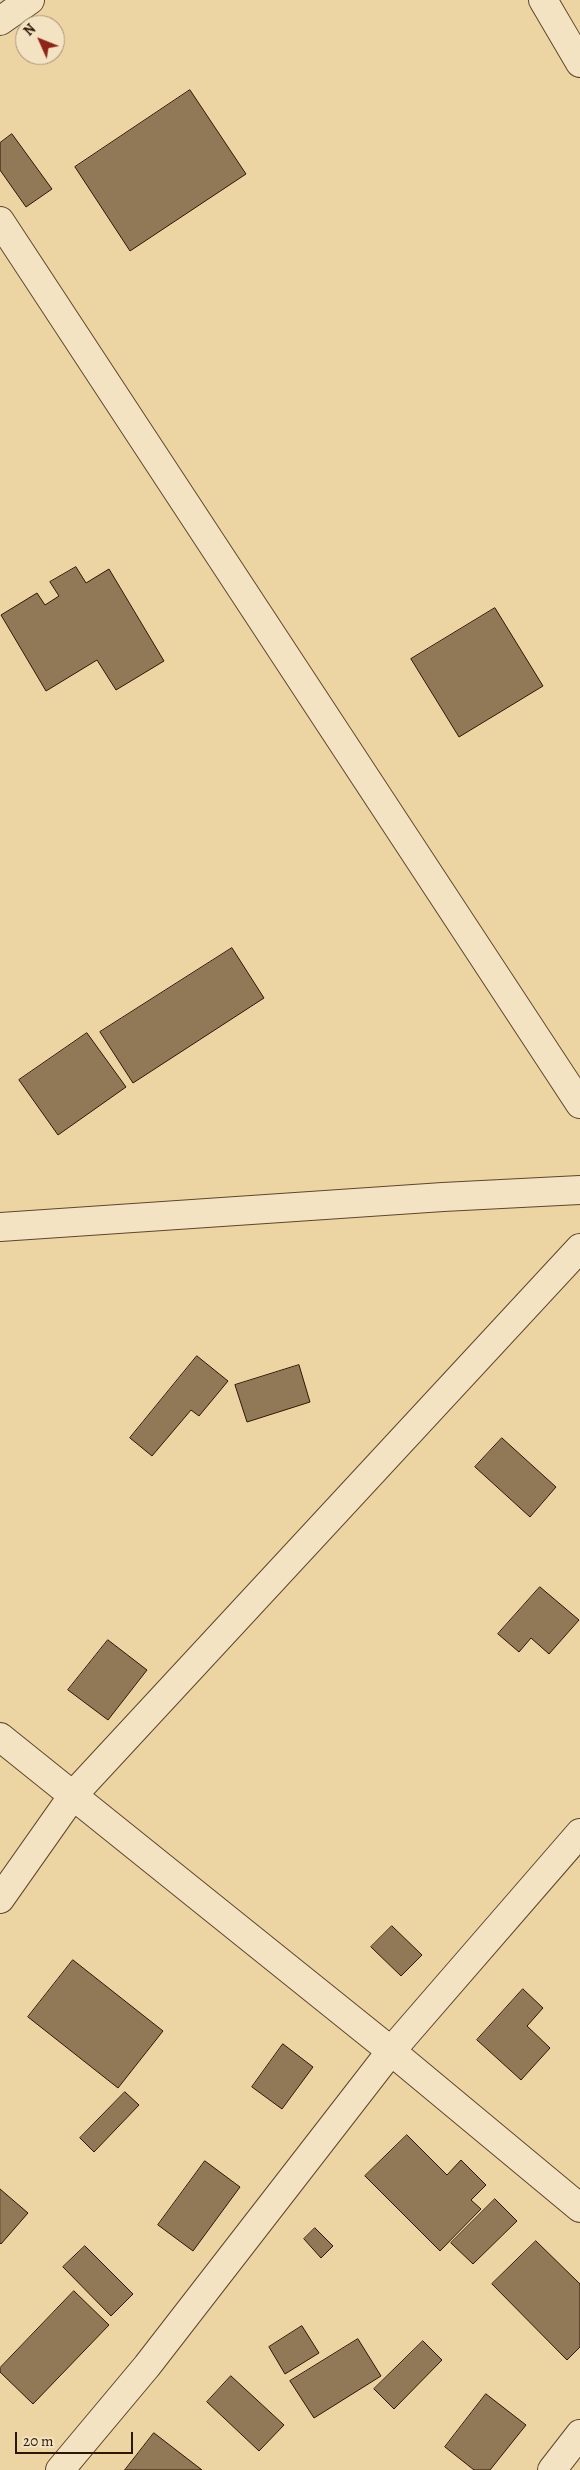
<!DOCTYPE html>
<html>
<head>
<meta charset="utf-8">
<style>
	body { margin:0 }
	#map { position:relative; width:580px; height:2470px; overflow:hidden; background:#ecd4a3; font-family:Alegreya,serif }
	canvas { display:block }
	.north { position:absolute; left:15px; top:15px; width:50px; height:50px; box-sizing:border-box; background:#f3e3c3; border:1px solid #a59177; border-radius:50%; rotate:314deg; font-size:14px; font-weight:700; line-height:20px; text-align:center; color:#2f1705 }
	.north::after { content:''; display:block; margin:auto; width:18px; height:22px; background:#8f2418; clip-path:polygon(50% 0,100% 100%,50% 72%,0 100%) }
	.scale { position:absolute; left:15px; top:2432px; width:118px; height:22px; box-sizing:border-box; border:2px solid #2f1705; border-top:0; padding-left:6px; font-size:15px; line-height:18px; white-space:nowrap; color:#2f1705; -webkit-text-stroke:4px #f3e3c3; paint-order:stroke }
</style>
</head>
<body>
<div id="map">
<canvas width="580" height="2470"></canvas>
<div class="north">N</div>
<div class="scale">20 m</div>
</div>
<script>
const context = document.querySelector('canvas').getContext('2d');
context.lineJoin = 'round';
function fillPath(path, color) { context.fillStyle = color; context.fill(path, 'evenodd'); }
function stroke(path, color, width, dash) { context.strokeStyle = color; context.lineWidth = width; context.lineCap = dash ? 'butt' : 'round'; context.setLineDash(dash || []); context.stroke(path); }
const building = new Path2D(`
	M 190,90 L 246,174 L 130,251 L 75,167 Z
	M 12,134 L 52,189 L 26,207 L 0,170 L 0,143 Z
	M 76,567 L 86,583 L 109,569 L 164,661 L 116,690 L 97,660 L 46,691 L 1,615 L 37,593 L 45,605 L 59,596 L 50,582 Z
	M 495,608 L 543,686 L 459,737 L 411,659 Z
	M 232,948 L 264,998 L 133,1083 L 100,1032 Z
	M 87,1033 L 126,1087 L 58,1135 L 19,1080 Z
	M 197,1356 L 228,1381 L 199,1416 L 191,1410 L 152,1456 L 130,1438 Z
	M 299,1365 L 310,1402 L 247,1422 L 235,1385 Z
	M 502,1438 L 556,1487 L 530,1517 L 475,1467 Z
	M 540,1587 L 579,1620 L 549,1654 L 531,1638 L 519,1652 L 498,1634 Z
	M 108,1640 L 147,1670 L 108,1720 L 68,1690 Z
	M 392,1926 L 422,1955 L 401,1976 L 371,1947 Z
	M 73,1960 L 163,2031 L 118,2088 L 28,2017 Z
	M 523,1989 L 543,2008 L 527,2026 L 550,2048 L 521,2080 L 477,2040 Z
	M 283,2044 L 313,2067 L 282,2109 L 252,2087 Z
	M 125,2092 L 139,2105 L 94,2152 L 80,2138 Z
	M 407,2135 L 447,2175 L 461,2160 L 486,2185 L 471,2200 L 481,2209 L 440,2251 L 365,2176 Z
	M 205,2161 L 240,2187 L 193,2251 L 158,2225 Z
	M 0,2189 L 28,2213 L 1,2244 L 0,2243 Z
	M 495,2199 L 517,2221 L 473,2264 L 451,2243 Z
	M 315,2228 L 333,2246 L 321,2258 L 304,2239 Z
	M 536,2241 L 580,2284 L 580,2347 L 567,2360 L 492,2284 Z
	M 85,2246 L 133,2294 L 111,2316 L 63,2267 Z
	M 74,2291 L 109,2325 L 33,2404 L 0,2372 L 0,2368 Z
	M 302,2326 L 319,2353 L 285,2374 L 269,2347 Z
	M 358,2339 L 381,2376 L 314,2418 L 290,2381 Z
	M 423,2341 L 442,2360 L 394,2409 L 374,2389 Z
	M 231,2376 L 284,2425 L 259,2451 L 207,2402 Z
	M 486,2394 L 526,2425 L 490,2470 L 474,2470 L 445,2447 Z
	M 154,2433 L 202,2470 L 125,2470 Z`);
fillPath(building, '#917957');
stroke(building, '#2f1705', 1);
const minor = new Path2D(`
	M 543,0 L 580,63
	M 0,21 L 30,0
	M 0,221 L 580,1104
	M 0,1227 L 443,1197 L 580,1190
	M 0,1737 L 391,2051 L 580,2208
	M 0,1899 L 74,1794 L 580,1248
	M 60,2470 L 147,2366 L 391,2051 L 580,1833
	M 552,2470 L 580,2434`);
stroke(minor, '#5e462c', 30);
stroke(minor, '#f3e3c3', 28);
</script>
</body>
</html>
